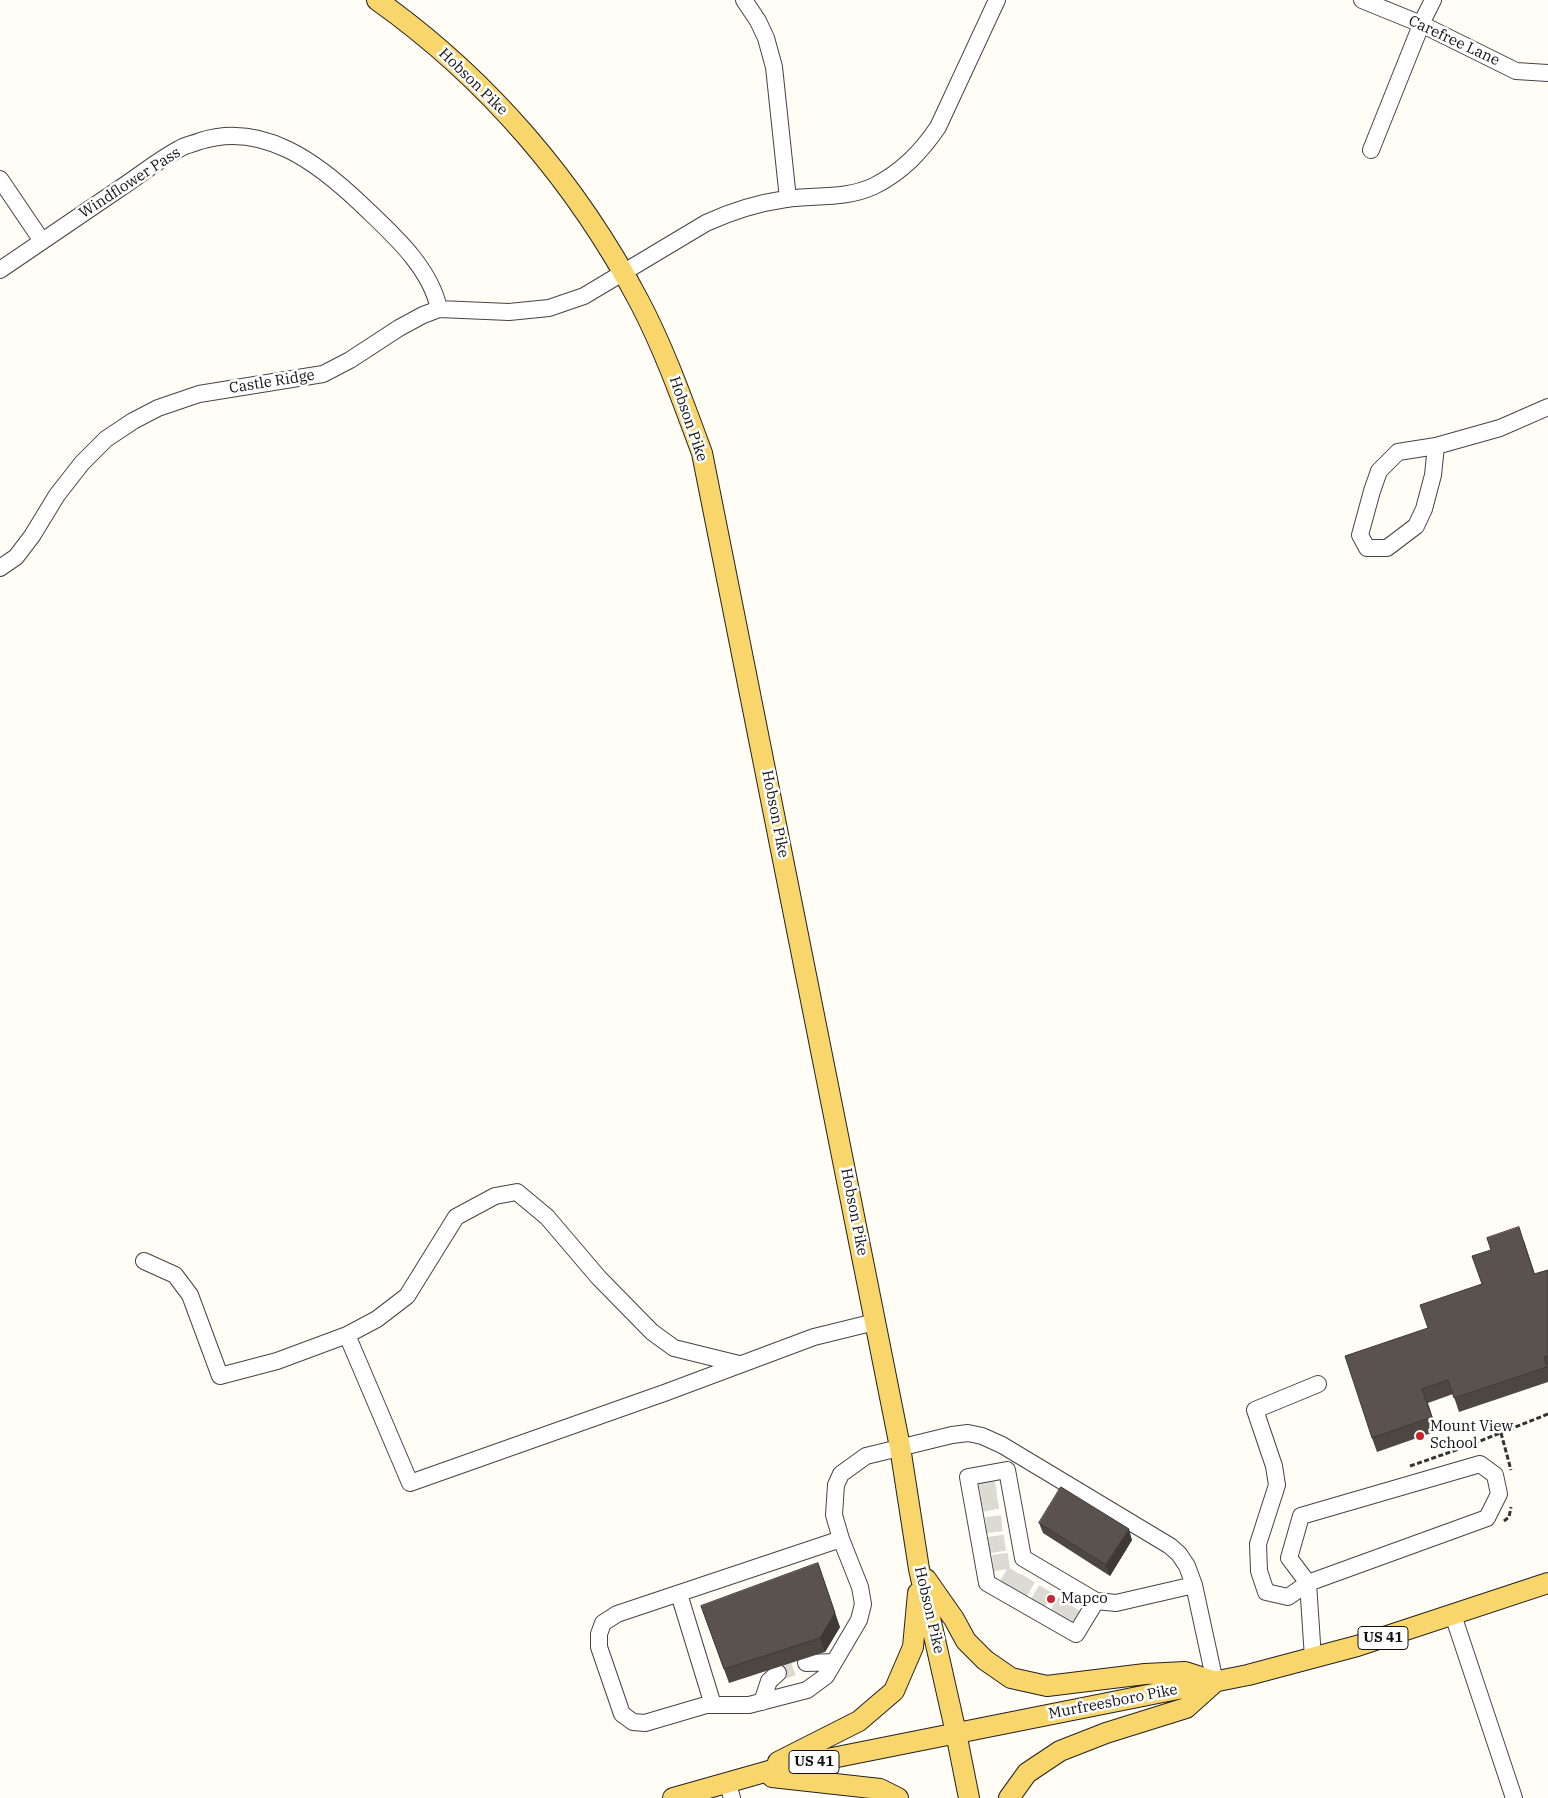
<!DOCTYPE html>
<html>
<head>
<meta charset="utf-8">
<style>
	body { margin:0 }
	canvas { display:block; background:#fffdf5 }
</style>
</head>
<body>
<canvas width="1548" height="1798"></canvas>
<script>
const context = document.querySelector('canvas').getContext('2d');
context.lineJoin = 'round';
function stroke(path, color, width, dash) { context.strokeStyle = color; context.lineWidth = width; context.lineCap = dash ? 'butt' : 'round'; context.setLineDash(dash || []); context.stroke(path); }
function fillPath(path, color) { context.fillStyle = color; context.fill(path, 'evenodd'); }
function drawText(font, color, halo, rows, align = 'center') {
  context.font = font + ' "IBM Plex Serif",serif'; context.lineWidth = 5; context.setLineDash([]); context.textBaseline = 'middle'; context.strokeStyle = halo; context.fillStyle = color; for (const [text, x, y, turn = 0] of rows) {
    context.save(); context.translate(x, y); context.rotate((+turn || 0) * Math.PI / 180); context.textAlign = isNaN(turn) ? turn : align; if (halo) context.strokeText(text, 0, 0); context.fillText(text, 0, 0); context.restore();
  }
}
stroke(new Path2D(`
	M 980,1490 L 1000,1486
	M 982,1504 L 1001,1500
	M 986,1525 L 1004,1523
	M 989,1545 L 1010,1542
	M 993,1563 L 1014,1560
	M 1007,1585 L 1018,1566
	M 1020,1592 L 1031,1573
	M 1038,1603 L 1049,1584
	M 1057,1615 L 1068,1596
	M 1069,1623 L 1081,1604
	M 778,1673 L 806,1663`), '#dbdad3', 16, [16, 8]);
const minor = new Path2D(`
	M 744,0 L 758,21 L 766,38 L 774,67 L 788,199
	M 1362,0 L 1421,24 L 1516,71 L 1548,73
	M 1371,150 L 1423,20 L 1433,0
	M 0,179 L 42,241
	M 0,270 C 40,243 80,216 119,189 C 139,176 158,160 179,149 C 185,145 193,144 200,141 C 263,121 318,163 361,204 C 391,233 430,266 439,309
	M 1436,446 L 1433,475 L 1424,509 L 1416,526 L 1387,548 L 1367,548 L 1360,535 L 1372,491 L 1379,471 L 1398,452 L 1436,446 L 1500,428 L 1548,407
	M 0,568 L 16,557 L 32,536 L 57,495 L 82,463 L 106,439 L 133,421 L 158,408 L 199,394 L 323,374 L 350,360 L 399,328 L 423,315 L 439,309 L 509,312 L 549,308 L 584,296 L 706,223 C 732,211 758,203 786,199 C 815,195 847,199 874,186 C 902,172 921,152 938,127 L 997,0
	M 144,1261 L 175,1275 L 190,1295 L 220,1376 L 277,1361 L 347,1335
	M 739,1364 L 674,1348 L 652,1332 L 599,1278 L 547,1217 L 517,1192 L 495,1196 L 456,1217 L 407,1296 L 377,1319 L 347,1335 L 410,1483 L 667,1392 L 814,1337 L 875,1322
	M 841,1539 L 617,1614 L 603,1623 L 599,1634 L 599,1647 L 622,1714 L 633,1722 L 645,1723 L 706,1705 L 749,1705 L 807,1690 L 826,1676 L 859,1620 L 863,1604 L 860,1587 L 841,1539 L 834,1515 L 836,1485 L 841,1474 L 866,1456 L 952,1435 L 968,1433 L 982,1436 L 1002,1445 L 1170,1546 L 1179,1554 L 1187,1566 L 1194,1585 L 1215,1682
	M 679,1594 L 713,1705
	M 1096,1601 L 1076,1634 L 987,1583 L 968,1477 L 1007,1470 L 1023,1558 L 1096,1601 L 1116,1603 L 1194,1585
	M 1453,1615 L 1514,1798
	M 1313,1658 L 1308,1583 L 1289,1558 L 1301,1516 L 1480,1464 L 1495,1475 L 1499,1494 L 1487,1518 L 1308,1583 L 1288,1597 L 1266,1592 L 1259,1571 L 1258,1544 L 1277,1485 L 1274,1466 L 1255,1410 L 1318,1384
	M 806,1663 L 834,1662
	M 762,1702 L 769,1681 L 778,1673
	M 727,1782 L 732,1798`);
const major = new Path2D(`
	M 377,0 C 487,78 577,183 640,303 C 665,351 683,402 702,453 L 900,1447 L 919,1569 L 956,1733 L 969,1798
	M 926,1579 L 954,1619 L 966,1641 L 985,1660 L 1011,1678 L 1047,1686 L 1145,1674 L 1185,1672 L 1213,1681
	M 778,1762 L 859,1721 L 894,1691 L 913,1647 L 918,1593
	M 772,1777 L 880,1789 L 898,1798
	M 673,1798 L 772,1770 L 1248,1675 L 1357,1646 L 1548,1583
	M 1009,1798 L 1027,1773 L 1060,1751 L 1106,1733 L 1186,1708 L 1215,1682`);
stroke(minor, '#444', 18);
stroke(major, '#222', 22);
stroke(new Path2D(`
	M 1501,1433 L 1511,1470
	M 1410,1466 L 1465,1447 L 1548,1414
	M 1504,1521 L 1509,1517 L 1511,1507`), '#333', 3, [5, 2.5]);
stroke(minor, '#fff', 16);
stroke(major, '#f9d66b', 20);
fillPath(new Path2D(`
	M 1524,1241 L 1535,1274 L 1548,1270 L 1548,1382 L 1459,1412 L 1453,1394 L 1428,1403 L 1437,1431 L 1377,1452 L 1372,1438 L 1428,1328 L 1482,1284 L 1491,1250 Z
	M 1039,1523 L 1132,1540 L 1110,1576 L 1043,1533 Z
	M 701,1606 L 840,1627 L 825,1652 L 729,1683 Z`), '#4d4742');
fillPath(new Path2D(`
	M 1129,1529 L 1132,1540 L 1110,1576 L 1106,1565 Z
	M 818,1563 L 840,1627 L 825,1652 L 820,1638 Z`), '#3f3936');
const building = new Path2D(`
	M 1519,1227 L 1534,1274 L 1548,1270 L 1548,1356 L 1544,1357 L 1547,1367 L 1454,1398 L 1448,1380 L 1422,1389 L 1432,1417 L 1372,1438 L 1345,1356 L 1428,1328 L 1420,1305 L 1482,1284 L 1472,1256 L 1491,1250 L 1487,1238 Z
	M 1061,1487 L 1129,1529 L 1106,1565 L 1039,1523 Z
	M 818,1563 L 835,1613 L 820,1638 L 724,1669 L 701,1606 Z`);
fillPath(building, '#5a524d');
stroke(building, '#3f3936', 1);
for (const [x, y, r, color] of [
	[1420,1436,5,"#c4262e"],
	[1051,1599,5,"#c4262e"]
]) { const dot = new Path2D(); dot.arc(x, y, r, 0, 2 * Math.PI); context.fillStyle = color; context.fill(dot); stroke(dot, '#fff', 2); }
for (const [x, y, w] of [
	[1383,1638,50],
	[814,1762,50]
]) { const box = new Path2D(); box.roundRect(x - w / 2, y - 11.5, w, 23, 4); context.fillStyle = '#fff'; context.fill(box); stroke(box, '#111', 1); }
drawText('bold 14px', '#111', null, [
	["US 41",1383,1638],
	["US 41",814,1762]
]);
drawText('15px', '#111', '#fff', [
	["Carefree Lane",1454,41,25],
	["Hobson Pike",473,82,44],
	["Windflower Pass",130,183,-33],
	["Castle Ridge",272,382,-9],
	["Hobson Pike",688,419,71],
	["Hobson Pike",775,814,79],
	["Hobson Pike",854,1212,79],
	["Hobson Pike",929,1610,77],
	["Murfreesboro Pike",1113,1702,-11]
]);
drawText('15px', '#111', '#fff', [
	["Mount View",1430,1427],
	["School",1430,1444],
	["Mapco",1061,1599]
], 'left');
</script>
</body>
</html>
